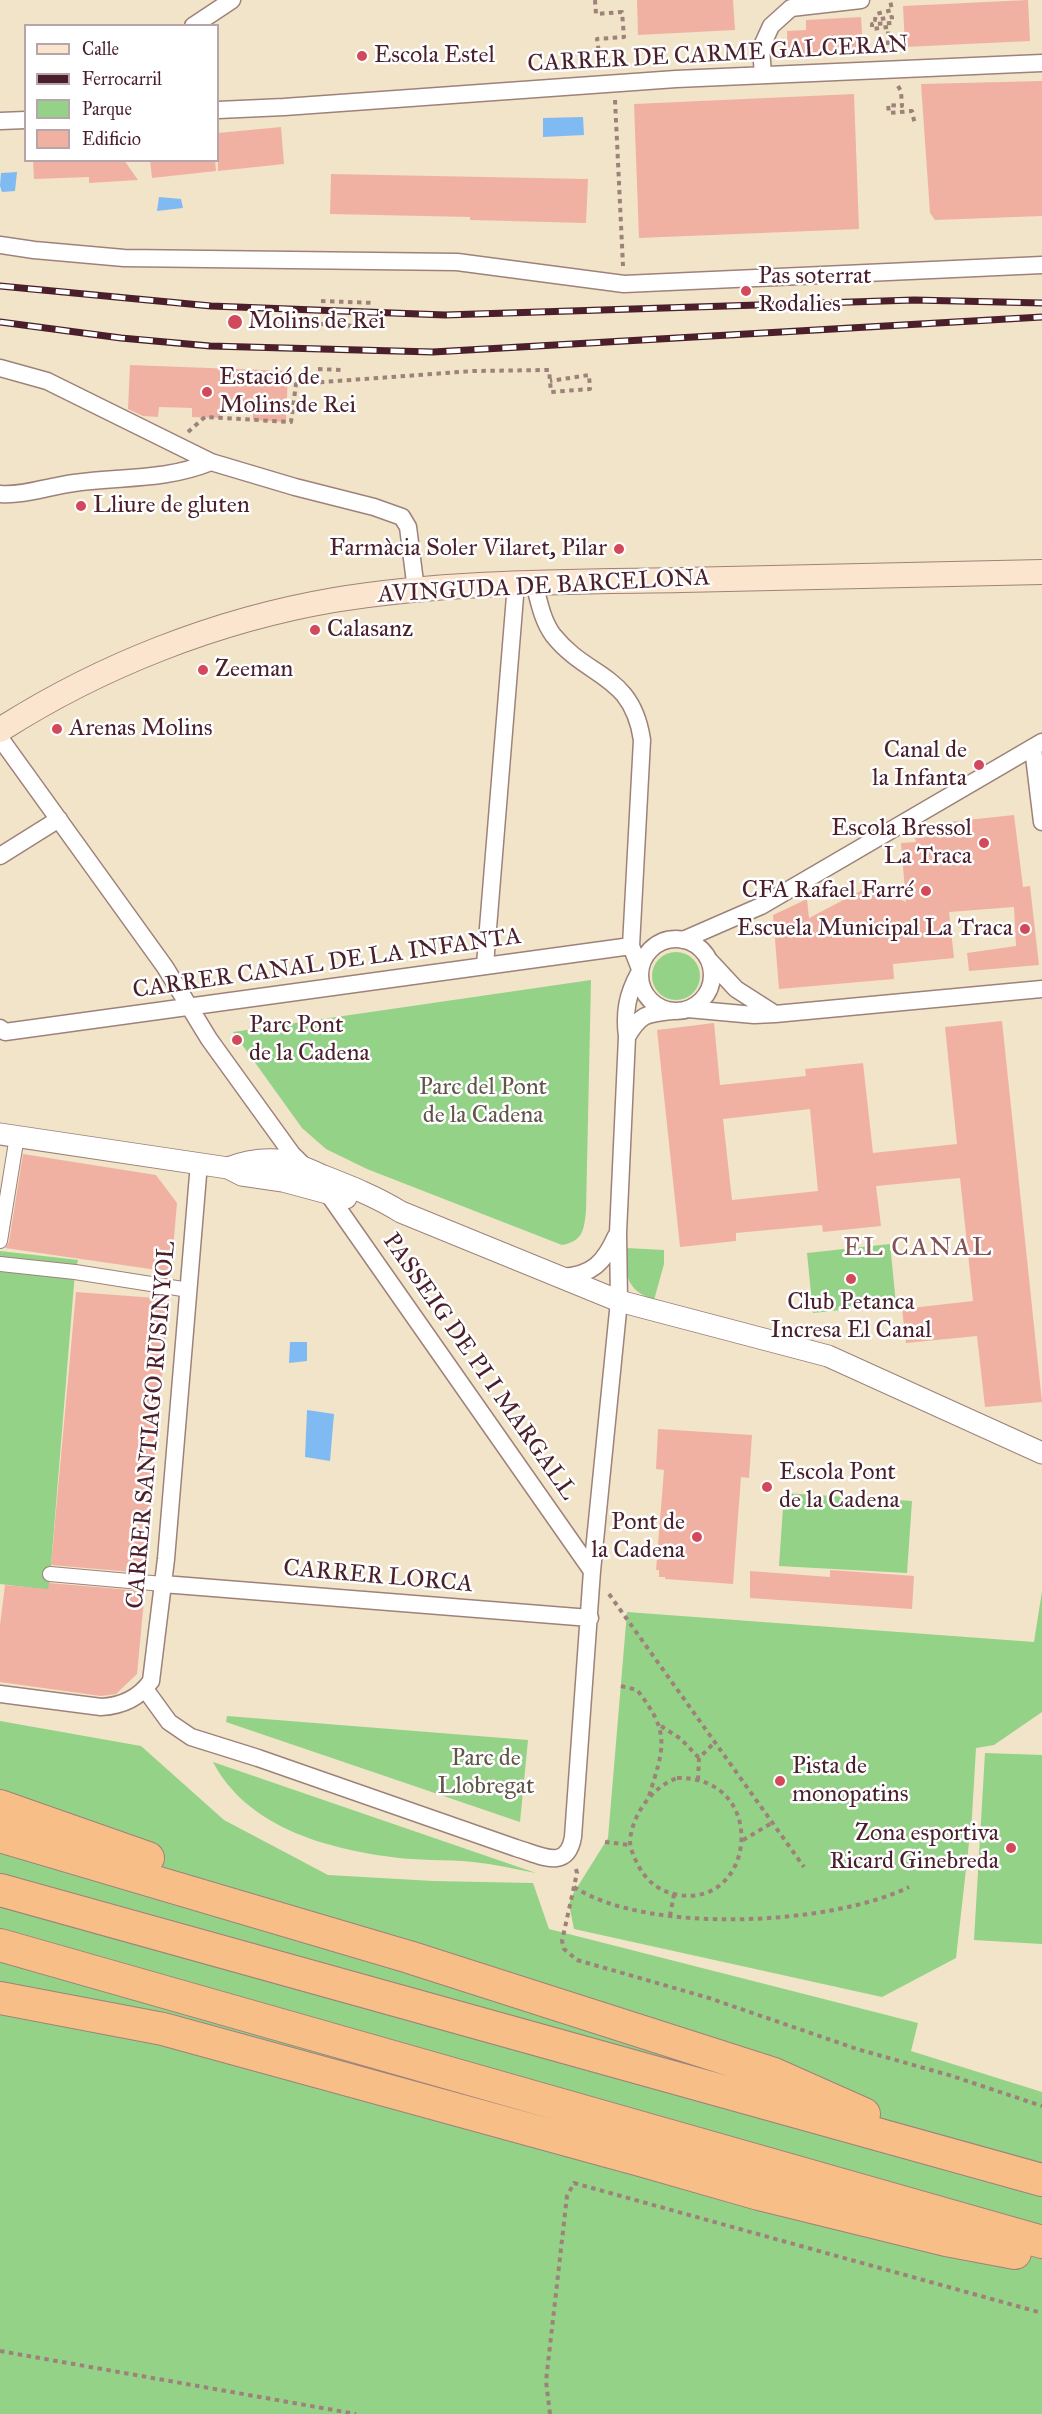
<!DOCTYPE html>
<html>
<head>
<meta charset="utf-8">
<style>
	body { margin:0 }
	#map { position:relative; width:1042px; height:2414px; overflow:hidden; background:#f1e4c9; font-family:"IM FELL Great Primer",serif }
	canvas { display:block }
	.legend { position:absolute; left:24px; top:24px; width:195px; height:138px; box-sizing:border-box; background:#fff; border:2px solid #b7a5aa; margin:0; padding:8px 10px; list-style:none; font-size:18px; color:#4a1f2b }
	.legend li { display:flex; align-items:center; gap:12px; height:30px }
	.legend b { width:30px; border:2px solid #b7a5aa }
</style>
</head>
<body>
<div id="map">
<canvas width="1042" height="2414"></canvas>
<ul class="legend">
<li><b style="height:8px;background:#fce5cf"></b>Calle</li>
<li><b style="height:8px;background:#4a1f2b"></b>Ferrocarril</li>
<li><b style="height:16px;background:#94d288"></b>Parque</li>
<li><b style="height:16px;background:#f1b1a2"></b>Edificio</li>
</ul>
</div>
<script>
const context = document.querySelector('canvas').getContext('2d');
context.lineJoin = 'round';
function fillPath(path, color) { context.fillStyle = color; context.fill(path, 'evenodd'); }
function stroke(path, color, width, dash) { context.strokeStyle = color; context.lineWidth = width; context.lineCap = dash ? 'butt' : 'round'; context.setLineDash(dash || []); context.stroke(path); }
function drawText(font, color, halo, rows, align = 'center') {
  context.font = font + ' "IM FELL Great Primer",serif'; context.lineWidth = 5; context.setLineDash([]); context.textBaseline = 'middle'; context.strokeStyle = halo; context.fillStyle = color; for (const [text, x, y, turn = 0] of rows) {
    context.save(); context.translate(x, y); context.rotate((+turn || 0) * Math.PI / 180); context.textAlign = isNaN(turn) ? turn : align; if (halo) context.strokeText(text, 0, 0); context.fillText(text, 0, 0); context.restore();
  }
}
fillPath(new Path2D(`
	M652 976a24 24 0 1 1 48 0a24 24 0 1 1-48 0Z
	M 591,980 L 586,1211 C 584,1230 583,1241 562,1245 L 367,1169 L 326,1149 L 302,1128 L 233,1032 Z
	M 890,1244 L 896,1304 L 813,1313 L 807,1253 Z
	M 626,1248 L 664,1250 L 664,1264 L 654,1300 C 625,1289 626,1276 626,1248 Z
	M 0,1251 L 78,1260 L 75,1272 L 49,1590 L 0,1584 Z
	M 784,1493 L 912,1501 L 907,1573 L 779,1566 Z
	M 1042,1591 L 1042,1712 L 994,1745 L 976,1748 L 972,1816 L 956,1958 L 882,1997 L 574,1929 L 569,1904 L 573,1894 L 608,1838 L 627,1612 L 1034,1642 Z
	M 227,1716 L 528,1740 L 520,1822 L 226,1722 Z
	M 0,1721 L 141,1746 L 224,1820 L 328,1875 L 433,1881 L 533,1883 L 549,1929 L 918,2023 L 911,2051 L 1042,2092 L 1042,2414 L 0,2414 Z
	M 985,1753 L 1042,1755 L 1042,1944 L 974,1940 Z
	M 213,1762 L 536,1873 C 515,1869 494,1864 473,1862 C 446,1859 418,1861 391,1857 C 325,1848 247,1827 213,1762 Z`), '#94d288');
fillPath(new Path2D(`
	M 583,117 L 584,135 L 543,137 L 543,118 Z
	M 17,172 L 15,191 L 2,192 L 0,186 L 1,173 Z
	M 159,197 L 181,199 L 183,208 L 157,211 Z
	M 290,1342 L 307,1342 L 307,1361 L 289,1363 Z
	M 307,1410 L 334,1414 L 330,1461 L 305,1457 Z`), '#80baf2');
fillPath(new Path2D(`
	M 637,0 L 733,0 L 735,30 L 638,35 Z
	M 1028,0 L 1030,41 L 905,47 L 903,6 Z
	M 861,17 L 863,50 L 788,54 L 787,31 L 806,30 L 806,20 Z
	M 1042,81 L 1042,216 L 935,220 L 930,213 L 921,84 Z
	M 854,94 L 859,229 L 639,238 L 634,104 Z
	M 281,127 L 284,164 L 218,171 L 218,133 Z
	M 33,160 L 124,160 L 138,180 L 89,183 L 89,177 L 34,179 Z
	M 150,160 L 215,160 L 216,171 L 152,178 Z
	M 331,174 L 588,179 L 586,223 L 470,220 L 470,217 L 330,214 Z
	M 130,365 L 288,371 L 286,422 L 253,420 L 253,408 L 221,407 L 220,418 L 192,417 L 192,408 L 159,407 L 158,417 L 143,416 L 128,409 Z
	M 1014,815 L 1023,887 L 1030,886 L 1039,965 L 969,971 L 967,953 L 1016,946 L 1014,907 L 949,912 L 954,958 L 893,964 L 894,979 L 779,989 L 773,915 L 807,899 L 809,918 L 872,885 L 906,902 L 901,843 L 916,842 L 915,838 L 950,835 L 948,822 Z
	M 1002,1021 L 1042,1402 L 985,1407 L 977,1336 L 906,1343 L 902,1309 L 973,1301 L 960,1178 L 876,1186 L 881,1226 L 823,1232 L 822,1225 L 736,1233 L 736,1241 L 680,1247 L 657,1030 L 714,1023 L 720,1085 L 806,1076 L 805,1069 L 863,1063 L 873,1153 L 957,1144 L 945,1027 ZM 810,1109 L 818,1191 L 732,1200 L 723,1119 Z
	M 23,1154 L 156,1175 L 177,1203 L 171,1272 L 5,1248 L 9,1242 Z
	M 76,1292 L 169,1299 L 144,1573 L 51,1565 Z
	M 658,1429 L 752,1435 L 749,1478 L 741,1477 L 733,1584 L 665,1579 L 665,1577 L 659,1577 L 659,1570 L 656,1570 L 664,1470 L 656,1469 Z
	M 830,1570 L 914,1576 L 912,1609 L 750,1598 L 750,1571 L 830,1577 Z
	M 49,1583 L 143,1591 L 142,1600 L 144,1600 L 137,1674 L 116,1694 L 101,1696 L 0,1682 L 0,1625 L 5,1585 L 48,1589 Z`), '#f1b1a2');
const pedestrian = new Path2D(`
	M 0,1241 L 17,1136
	M 0,1264 L 75,1272 L 189,1290
	M 50,1574 L 163,1584`);
const minor = new Path2D(`
	M 193,26 L 232,0
	M 763,75 L 761,48 L 771,26 L 791,8 L 861,0
	M 218,110 L 284,107 L 676,79 L 1042,63
	M 0,121 L 26,120
	M 0,245 L 34,250 L 124,258 L 457,262 L 624,284 L 1042,265
	M 0,368 L 47,381 L 211,462 L 295,487 L 374,507 L 402,517 L 408,527 L 416,590
	M 0,494 C 23,496 50,486 74,483 C 124,476 163,481 211,462
	M 534,583 C 539,601 542,620 553,635 C 588,679 632,673 642,740 L 631,946
	M 0,738 L 165,967 L 209,1039 L 292,1154 L 305,1167
	M 1033,748 L 1042,822
	M 0,856 L 59,819
	M640 975a36 36 0 1 1 72 0a36 36 0 1 1-72 0Z
	M 683,940 L 761,906 L 1042,742
	M 709,960 L 736,989 L 775,1014
	M 485,965 L 516,584
	M 688,1009 L 754,1015 L 775,1014 L 1042,989
	M 0,1028 L 5,1032 L 631,946 L 640,969
	M 627,1037 C 641,1013 647,1014 672,1011
	M 326,1191 L 592,1571
	M 562,1277 C 592,1275 604,1263 616,1236
	M 163,1584 L 590,1618
	M 145,1689 L 169,1722 L 191,1737 L 258,1758 L 516,1848 C 540,1855 567,1872 573,1837 L 592,1571 L 619,1301 L 618,1233 L 627,1037 C 624,1012 627,995 639,973
	M 0,1694 L 101,1707 C 122,1706 139,1698 151,1681 L 166,1559 L 199,1163`);
const tertiary = new Path2D(`
	M 0,1134 L 228,1168 L 242,1175 L 283,1181 L 346,1198
	M 228,1168 C 243,1162 261,1159 277,1160 C 292,1162 308,1169 321,1175 C 349,1186 375,1196 401,1212 L 619,1301 L 828,1356 L 1042,1453`);
const secondary = new Path2D(`
	M 0,730 C 100,666 217,620 334,600 C 448,581 566,582 682,580 C 802,577 922,575 1042,572`);
const motorway = new Path2D(`
	M 0,1806 L 148,1858
	M 0,1836 L 409,1957 L 774,2074 L 864,2114
	M 0,1890 L 1042,2180
	M 0,1945 L 1042,2242
	M 0,1998 L 163,2029 L 644,2161 L 759,2194 L 946,2240 L 1015,2253`);
stroke(pedestrian, '#9e827a', 16);
stroke(minor, '#9e827a', 19);
stroke(tertiary, '#9e827a', 23);
stroke(secondary, '#9e827a', 26);
stroke(motorway, '#9e827a', 34);
stroke(new Path2D(`
	M 595,0 L 596,14 L 622,12 L 624,37 L 597,39 L 600,60 L 605,68
	M 888,54 L 888,27 L 872,29 L 872,24 L 892,23 L 892,17 L 875,20 L 876,14 L 892,10 L 890,0
	M 898,86 L 901,91 L 902,106 L 888,105 L 889,113 L 912,111 L 915,125
	M 615,100 L 623,266
	M 321,301 L 375,303
	M 320,324 L 375,327
	M 318,369 L 342,370
	M 188,432 L 205,417 L 291,422 L 296,384 L 473,371 L 549,370 L 551,392 L 590,389 L 589,375 L 550,381
	M 609,1594 L 804,1867
	M 621,1686 L 637,1690 C 671,1733 664,1747 649,1796
	M 661,1726 L 681,1739 L 699,1758
	M 677,1778 C 769,1776 756,1907 679,1895 C 659,1892 646,1881 637,1863 C 634,1857 630,1848 630,1841 C 632,1815 652,1787 677,1778 Z
	M 698,1780 L 699,1758 L 714,1743
	M 743,1840 L 772,1823
	M 605,1842 L 630,1845
	M 576,1869 L 577,1873 L 562,1941 L 564,1949 L 577,1960 L 709,1998 L 857,2049 L 952,2076 L 1042,2106
	M 574,1887 C 648,1935 832,1925 909,1887
	M 670,1916 L 674,1894
	M 0,2351 L 356,2414
	M 550,2414 L 546,2381 L 567,2196 L 574,2183 L 1042,2313`), '#9e827a', 4, [4.5, 4.5]);
stroke(pedestrian, '#fff', 14);
stroke(minor, '#fff', 16);
stroke(tertiary, '#fff', 21);
stroke(secondary, '#fce5cf', 24);
stroke(motorway, '#f7be87', 32);
const rail = new Path2D(`
	M 0,286 L 211,306 L 445,315 L 914,300 L 1042,303
	M 0,322 L 121,338 L 210,346 L 433,352 L 1042,317`);
stroke(rail, '#4a1f2b', 7);
stroke(rail, '#fff', 4.5, [14]);
for (const [x, y, r, color] of [
	[362,56,6,"#d1495b"],
	[746,291,6,"#d1495b"],
	[235,322,8,"#d1495b"],
	[207,392,6,"#d1495b"],
	[81,506,6,"#d1495b"],
	[619,549,6,"#d1495b"],
	[315,630,6,"#d1495b"],
	[203,670,6,"#d1495b"],
	[57,729,6,"#d1495b"],
	[979,765,6,"#d1495b"],
	[984,843,6,"#d1495b"],
	[926,891,6,"#d1495b"],
	[1025,929,6,"#d1495b"],
	[237,1040,6,"#d1495b"],
	[851,1279,6,"#d1495b"],
	[767,1487,6,"#d1495b"],
	[697,1537,6,"#d1495b"],
	[780,1781,6,"#d1495b"],
	[1011,1848,6,"#d1495b"]
]) { const dot = new Path2D(); dot.arc(x, y, r, 0, 2 * Math.PI); context.fillStyle = color; context.fill(dot); stroke(dot, '#fff', 2); }
drawText('24px', '#4a1f2b', '#fff', [
	["CARRER DE CARME GALCERAN",718,55,-3],
	["AVINGUDA DE BARCELONA",544,587,-3],
	["CARRER CANAL DE LA INFANTA",327,964,-8],
	["PASSEIG DE PI I MARGALL",479,1367,55],
	["CARRER SANTIAGO RUSINYOL",152,1425,-85],
	["CARRER LORCA",378,1577,5]
]);
drawText('24px', '#4a1f2b', '#fff', [
	["Escola Estel",374,56],
	["Pas soterrat",758,277],
	["Rodalies",758,305],
	["Molins de Rei",248,322],
	["Estació de",219,378],
	["Molins de Rei",219,406],
	["Lliure de gluten",93,506],
	["Farmàcia Soler Vilaret, Pilar",607,549,"right"],
	["Calasanz",327,630],
	["Zeeman",215,670],
	["Arenas Molins",69,729],
	["Canal de",967,751,"right"],
	["la Infanta",967,779,"right"],
	["Escola Bressol",972,829,"right"],
	["La Traca",972,857,"right"],
	["CFA Rafael Farré",914,891,"right"],
	["Escuela Municipal La Traca",1013,929,"right"],
	["Parc Pont",249,1026],
	["de la Cadena",249,1054],
	["Club Petanca",851,1303,"center"],
	["Incresa El Canal",851,1331,"center"],
	["Escola Pont",779,1473],
	["de la Cadena",779,1501],
	["Pont de",685,1523,"right"],
	["la Cadena",685,1551,"right"],
	["Pista de",792,1767],
	["monopatins",792,1795],
	["Zona esportiva",999,1834,"right"],
	["Ricard Ginebreda",999,1862,"right"]
], 'left');
drawText('24px', '#605547', '#fff', [
	["Parc del Pont",483,1088],
	["de la Cadena",483,1116],
	["Parc de",486,1759],
	["Llobregat",486,1787]
]);
context.letterSpacing = '1.5px';
drawText('26px', '#845255', '#fff', [
	["EL CANAL",918,1249]
]);
context.letterSpacing = '0px';
</script>
</body>
</html>
